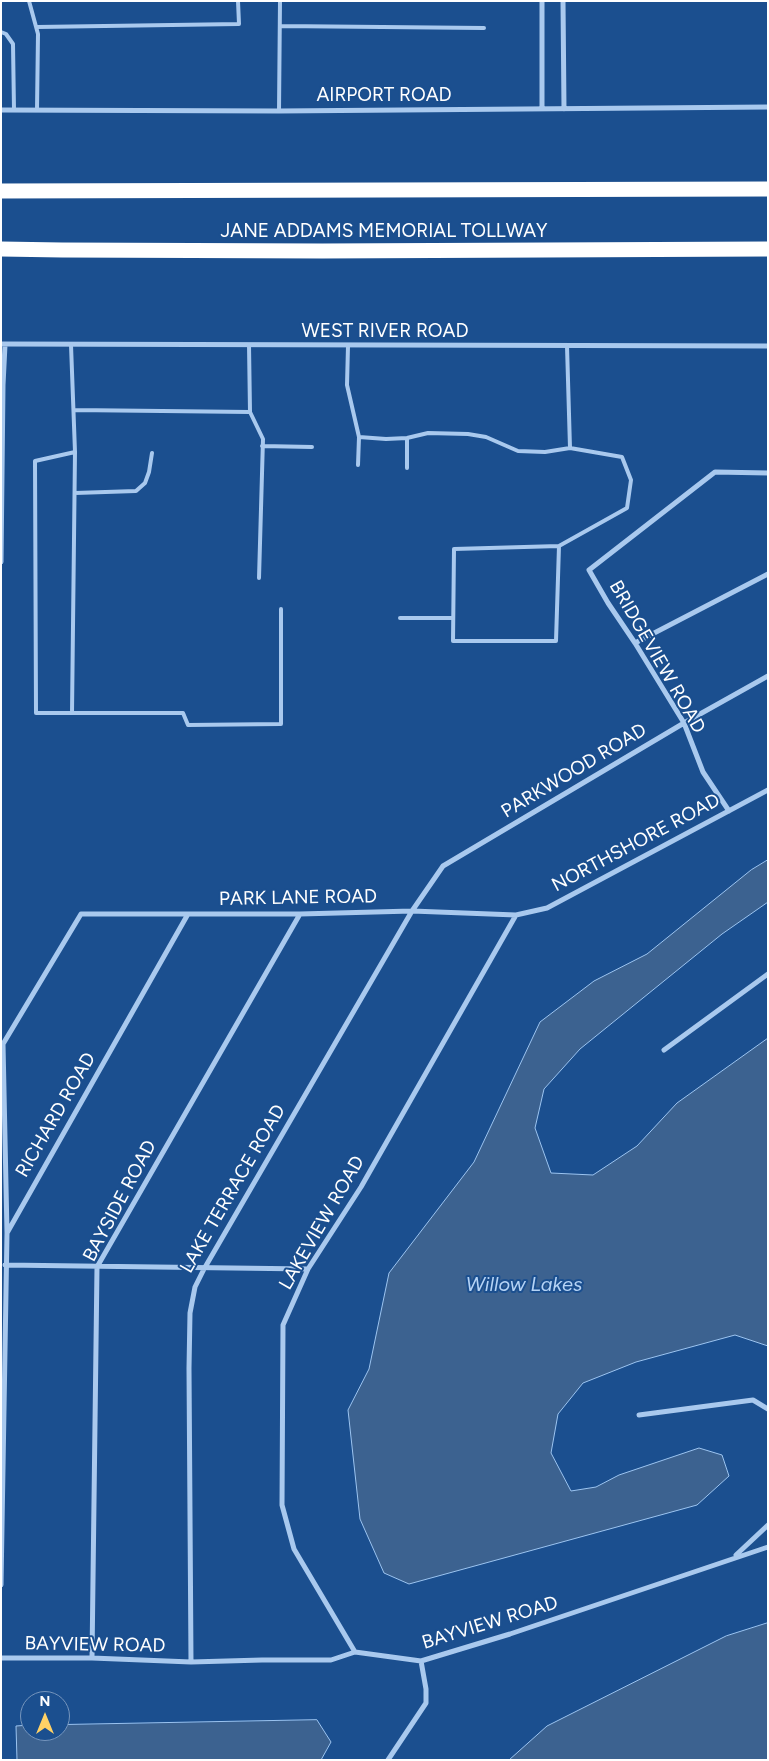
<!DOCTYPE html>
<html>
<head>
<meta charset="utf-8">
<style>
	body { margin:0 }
	#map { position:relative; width:769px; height:1761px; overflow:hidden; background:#1b4f8f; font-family:Figtree,sans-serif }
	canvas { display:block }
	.frame { position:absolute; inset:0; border:2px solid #fff; pointer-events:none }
	.north { position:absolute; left:20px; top:1691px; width:50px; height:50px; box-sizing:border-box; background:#1b4f8f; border:1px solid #7695bc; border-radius:50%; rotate:0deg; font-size:14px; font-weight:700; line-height:20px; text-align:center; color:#fff }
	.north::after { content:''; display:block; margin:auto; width:18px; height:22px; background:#ffd166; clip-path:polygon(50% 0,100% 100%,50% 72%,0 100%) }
</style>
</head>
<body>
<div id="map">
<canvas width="769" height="1761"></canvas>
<div class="frame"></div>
<div class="north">N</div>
</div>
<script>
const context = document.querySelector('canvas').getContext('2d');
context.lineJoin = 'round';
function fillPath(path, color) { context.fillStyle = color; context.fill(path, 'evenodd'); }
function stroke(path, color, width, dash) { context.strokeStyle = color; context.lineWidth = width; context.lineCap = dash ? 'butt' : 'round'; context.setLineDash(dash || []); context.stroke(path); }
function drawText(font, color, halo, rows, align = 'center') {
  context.font = font + ' Figtree,sans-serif'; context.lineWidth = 4; context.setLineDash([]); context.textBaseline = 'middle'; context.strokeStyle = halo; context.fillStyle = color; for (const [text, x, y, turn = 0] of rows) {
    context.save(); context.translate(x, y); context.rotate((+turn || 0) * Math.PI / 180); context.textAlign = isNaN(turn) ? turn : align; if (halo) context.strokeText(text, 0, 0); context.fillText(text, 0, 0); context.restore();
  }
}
const water = new Path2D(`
	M 768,860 L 768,902 L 722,934 L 580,1049 L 544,1089 L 535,1128 L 551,1173 L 593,1175 L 637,1146 L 677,1103 L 768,1038 L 768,1346 L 735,1335 L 636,1362 L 583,1383 L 558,1414 L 551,1453 L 571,1491 L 596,1487 L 619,1475 L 699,1448 L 722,1455 L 729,1476 L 697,1505 L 409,1584 L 384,1573 L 360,1519 L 348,1410 L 369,1369 L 389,1273 L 474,1162 L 540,1022 L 594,981 L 647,954 L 751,870 Z
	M 768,1623 L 768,1760 L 509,1760 L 547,1726 L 726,1636 Z
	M 317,1720 L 331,1742 L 321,1760 L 17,1760 L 16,1726 L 30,1725 L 30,1731 L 60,1731 L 60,1725 Z`);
fillPath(water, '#3c6290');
stroke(water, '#9cc4f0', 1);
stroke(new Path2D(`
	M 29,1 L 38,34 L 37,110
	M 280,26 L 484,28
	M 37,27 L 239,24 L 238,1
	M 1,32 L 6,34 L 13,44 L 14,110
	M 279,111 L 280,1
	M 71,345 L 75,452 L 35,461 L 36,713 L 183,713 L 188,725 L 281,724 L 281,609
	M 249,345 L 250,412 L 263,439 L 259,578
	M 348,346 L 347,385 L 359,437 L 386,439 L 407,438 L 428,433 L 468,434 L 486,437 L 518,451 L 545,452 L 570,448
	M 74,410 L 250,412
	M 262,446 L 312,447
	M 358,465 L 359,437
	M 407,468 L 407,438
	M 75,493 L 136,491 L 145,483 L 149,472 L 152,453
	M 559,546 L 454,549 L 453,641 L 556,641 L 559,546 L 627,508 L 631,480 L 622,457 L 570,448 L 567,346
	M 400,618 L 453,618
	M 72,713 L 75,452`), '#a9c9ee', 4);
stroke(new Path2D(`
	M 563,1 L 564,109
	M 542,109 L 542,1
	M 1,110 L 279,111 L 768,107
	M 1,344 L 768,346
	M 1,562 L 3,385 L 5,345
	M 635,643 L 768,574
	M 729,811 L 703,772 L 684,723 L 635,643 L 608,603 L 589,570 L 715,472 L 768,473
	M 664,1050 L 768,974
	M 7,1233 L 3,1044 L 81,914 L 300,914 L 412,911 L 516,915 L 547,908 L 768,790
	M 5,1265 L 308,1269
	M 639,1415 L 753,1400 L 768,1409
	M 736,1555 L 768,1525
	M 1,1585 L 7,1233 L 188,914
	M 355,1652 L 294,1549 L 282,1505 L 283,1325 L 308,1269 L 361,1187 L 516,915
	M 1,1658 L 92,1658 L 191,1662 L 262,1660 L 331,1660 L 355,1652 L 421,1661 L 510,1634 L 768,1547
	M 92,1658 L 97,1267 L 300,914
	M 191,1662 L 189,1368 L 190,1313 L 195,1287 L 204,1269 L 412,911 L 443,866 L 684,723 L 768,676
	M 388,1760 L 426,1703 L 426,1689 L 421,1661`), '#a9c9ee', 5);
stroke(new Path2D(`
	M 1,191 L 768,189
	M 1,249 L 62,250 L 322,251 L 768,249`), '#fff', 15);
drawText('19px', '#fff', '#1b4f8f', [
	["AIRPORT ROAD",384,95],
	["JANE ADDAMS MEMORIAL TOLLWAY",384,231],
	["WEST RIVER ROAD",385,331],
	["BRIDGEVIEW ROAD",657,657,60],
	["PARKWOOD ROAD",574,771,-31],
	["NORTHSHORE ROAD",636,843,-28],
	["PARK LANE ROAD",298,898,-1],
	["RICHARD ROAD",56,1115,-60],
	["LAKE TERRACE ROAD",233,1189,-60],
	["BAYSIDE ROAD",120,1201,-62],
	["LAKEVIEW ROAD",322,1223,-60],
	["BAYVIEW ROAD",490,1623,-17],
	["BAYVIEW ROAD",95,1645,1]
]);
drawText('italic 20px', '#b5d3f5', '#1b4f8f', [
	["Willow Lakes",524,1285]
]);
</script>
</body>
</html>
